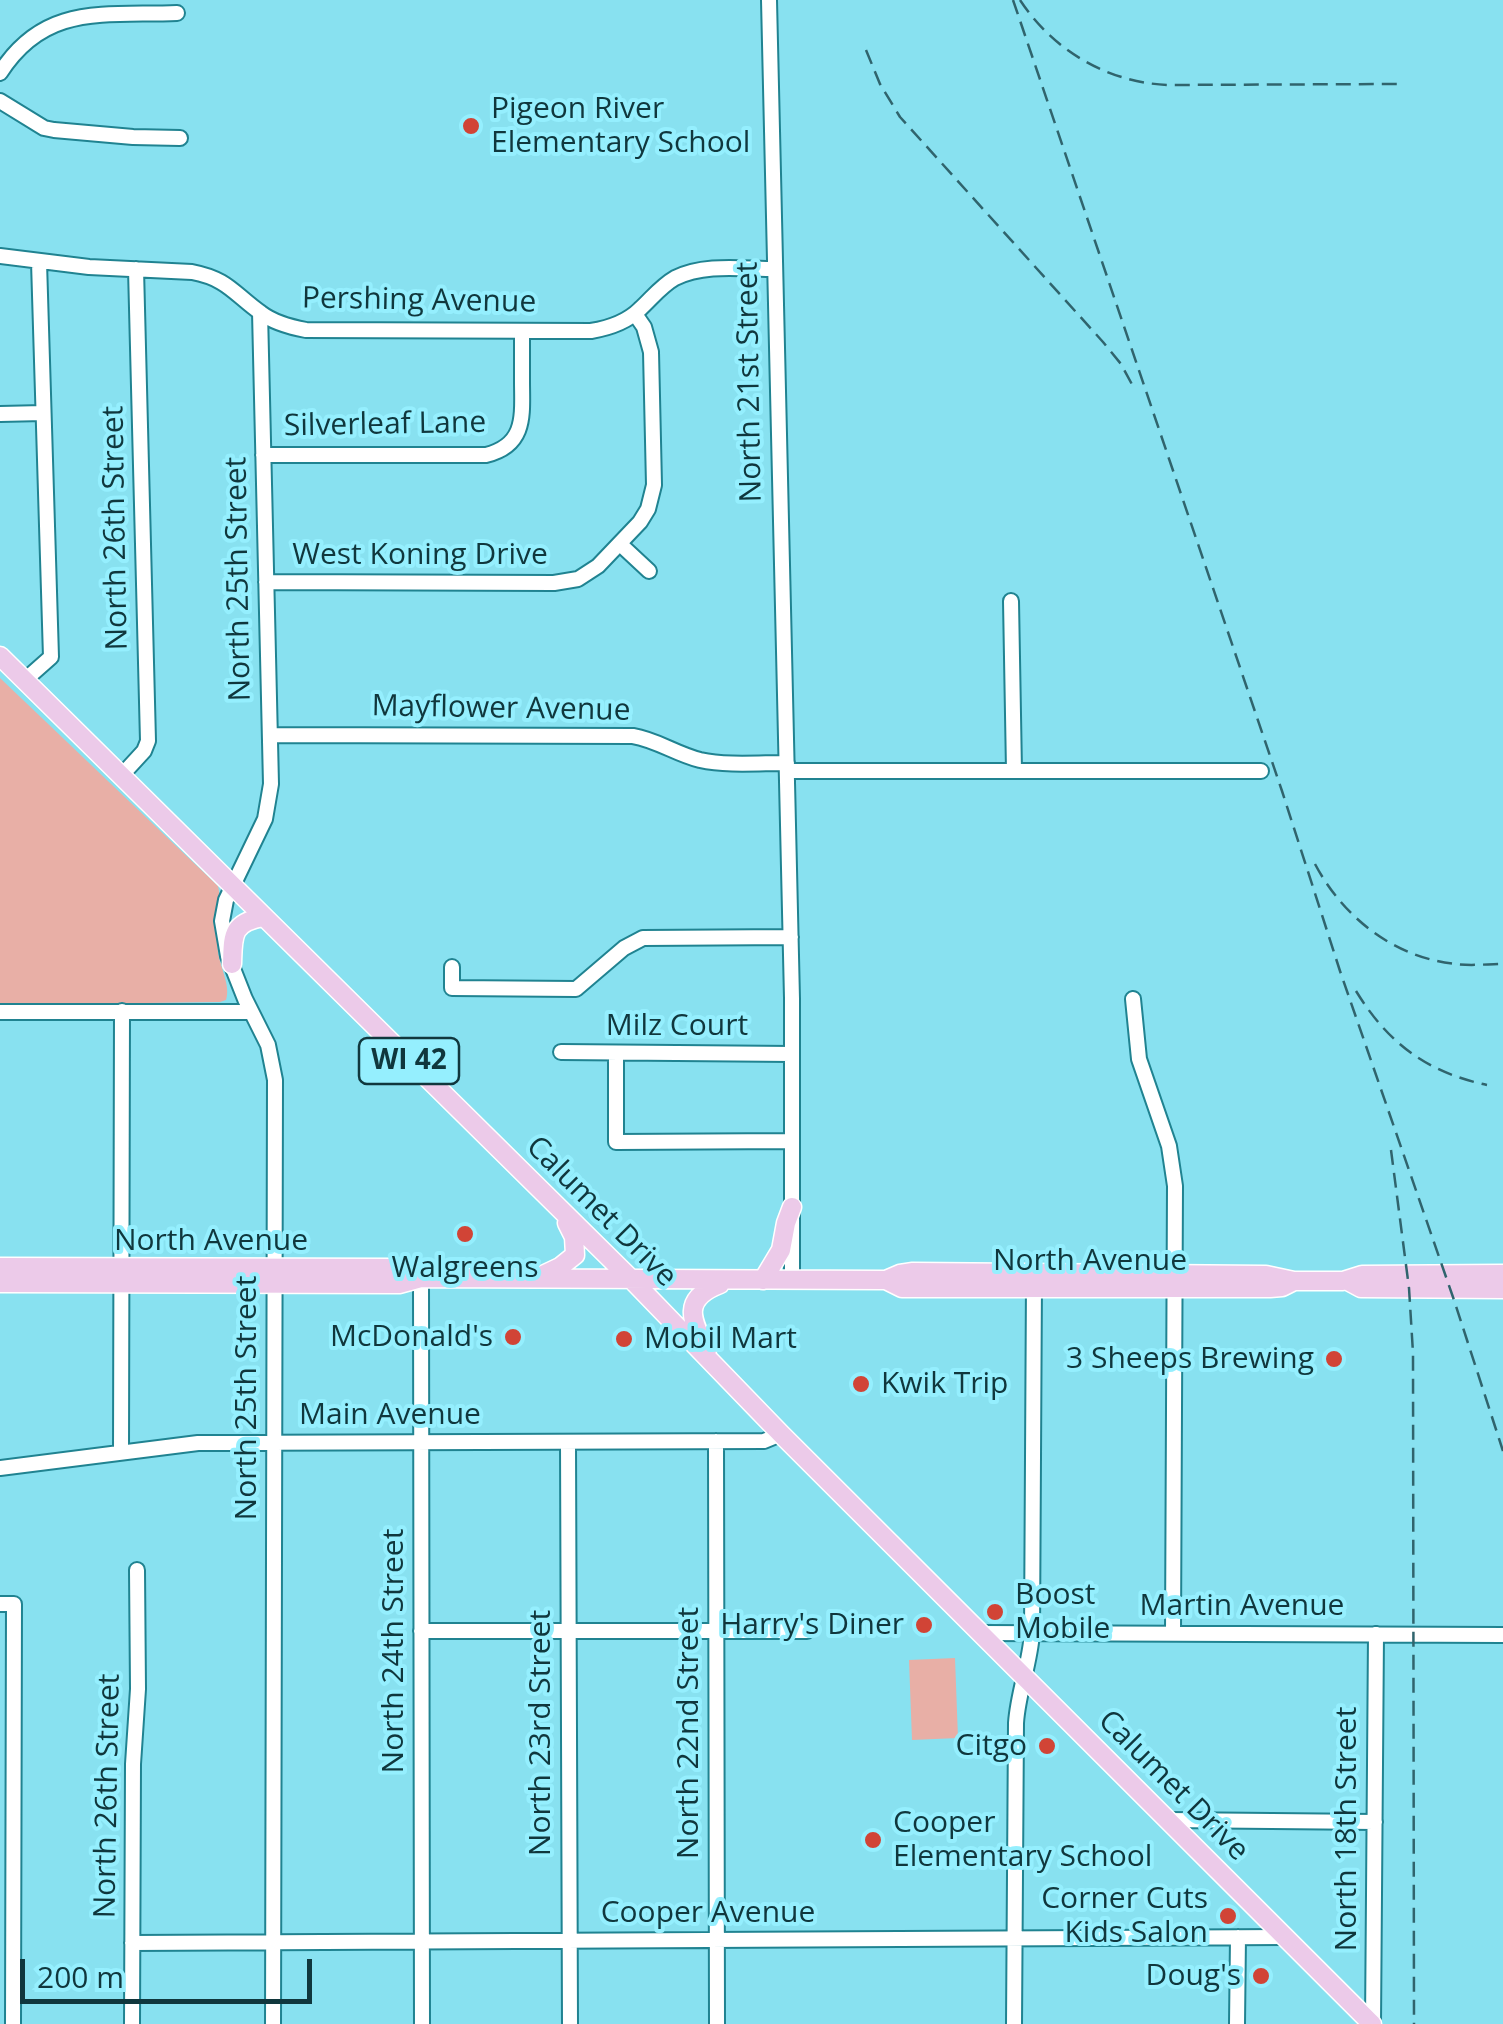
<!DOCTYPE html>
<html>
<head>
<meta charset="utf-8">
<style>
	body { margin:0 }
	#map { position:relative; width:1503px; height:2024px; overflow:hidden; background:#88e1f0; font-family:"Open Sans",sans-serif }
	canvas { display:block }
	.scale { position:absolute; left:20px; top:1959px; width:292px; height:45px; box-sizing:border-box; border:5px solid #10373d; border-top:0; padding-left:12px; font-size:30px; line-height:35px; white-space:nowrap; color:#10373d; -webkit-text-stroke:8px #95effe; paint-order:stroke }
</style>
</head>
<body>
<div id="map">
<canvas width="1503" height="2024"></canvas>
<div class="scale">200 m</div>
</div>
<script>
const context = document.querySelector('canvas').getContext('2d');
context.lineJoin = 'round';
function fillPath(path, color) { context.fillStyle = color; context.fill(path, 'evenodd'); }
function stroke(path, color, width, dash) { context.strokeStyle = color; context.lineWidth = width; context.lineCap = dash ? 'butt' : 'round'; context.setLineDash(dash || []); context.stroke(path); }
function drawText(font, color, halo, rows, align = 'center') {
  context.font = font + ' "Open Sans",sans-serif'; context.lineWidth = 8; context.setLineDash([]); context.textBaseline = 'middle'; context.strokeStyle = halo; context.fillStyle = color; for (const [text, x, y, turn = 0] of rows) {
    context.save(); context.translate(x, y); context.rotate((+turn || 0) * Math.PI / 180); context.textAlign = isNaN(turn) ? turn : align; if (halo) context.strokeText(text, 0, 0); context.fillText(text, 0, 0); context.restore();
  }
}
fillPath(new Path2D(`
	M 0,678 L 218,886 C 223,905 215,931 218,952 C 220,967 231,986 226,1000 L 220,1002 L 0,1005 Z
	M 955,1658 L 958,1738 L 912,1740 L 909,1660 Z`), '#e8afa6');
const minor = new Path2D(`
	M 769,0 L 792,998 L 792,1280
	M 0,73 C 45,3 104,16 177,13
	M 0,101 L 44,128 L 54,130 L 133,137 L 180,138
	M 0,256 L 89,267 L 192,272 C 228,279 233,293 261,313 C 274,323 290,327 306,330 L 591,331 C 609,328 627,322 640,309 C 652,298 661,286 675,278 C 704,263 743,269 775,269
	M 260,312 L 271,784 L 265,819 L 226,900 L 222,921 L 228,956 L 245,999 L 268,1045 L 275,1080 L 273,2024
	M 0,414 L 43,413
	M 263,455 L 486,455 C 527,445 522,414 522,381 C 522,364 522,348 522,331
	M 620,544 L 649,571
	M 266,582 L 554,583 L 578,579 L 598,566 L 640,522 L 648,509 L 654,485 L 651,352 L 644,327 L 635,314
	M 1011,601 L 1014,771
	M 25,680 L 51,657 L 39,262
	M 270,735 L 633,736 C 657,740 676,754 700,760 C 727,766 759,763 787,763
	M 787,771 L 1261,771
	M 121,776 L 144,751 L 148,741 L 136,269
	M 452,967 L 452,988 L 576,989 L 624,948 L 643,938 L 791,937
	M 1133,999 L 1139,1059 L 1169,1146 L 1175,1186 L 1173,1633
	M 0,1012 L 251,1012
	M 561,1052 L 792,1054
	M 616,1053 L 616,1142 L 792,1141
	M 421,1278 L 422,2024
	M 716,1441 L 717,2024
	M 568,1442 L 570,2024
	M 121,1452 L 122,1011
	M 0,1468 L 198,1443 L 764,1441 L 781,1434
	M 0,1604 L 14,1604 L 13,2024
	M 421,1631 L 807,1631
	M 980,1633 L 1503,1635
	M 1168,1820 L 1375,1822
	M 132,1943 L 1284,1937
	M 132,2024 L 133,1764 L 138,1689 L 137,1570
	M 1014,2024 L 1016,1723 C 1018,1692 1030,1664 1032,1633 L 1034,1281
	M 1237,2024 L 1238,1937
	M 1373,2024 L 1376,1634`);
const major = new Path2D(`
	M 0,656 L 632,1280 L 781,1434 L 1372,2024
	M 232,964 C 233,936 231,923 263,917
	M 0,1267 L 398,1268 L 421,1278
	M 541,1276 L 560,1267 L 575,1255 L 574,1237 L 567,1223
	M 763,1280 L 781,1250 L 786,1223 L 792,1207
	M 886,1280 L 902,1288 L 1270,1288 L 1282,1287 L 1294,1281
	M 1348,1281 L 1361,1288 L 1503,1289
	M 0,1283 L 399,1284 L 421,1278 L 886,1280 L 900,1274 L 913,1272 L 1266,1275 L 1294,1281 L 1343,1281 L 1362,1275 L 1503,1274
	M 707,1350 C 691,1320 681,1299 720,1284`);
stroke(minor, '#208391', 18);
stroke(major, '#fff', 21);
stroke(minor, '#fff', 14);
stroke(major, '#eccae9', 18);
stroke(new Path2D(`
	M 1013,0 L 1282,791 L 1340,971 L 1454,1300 L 1503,1451
	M 1020,0 C 1053,50 1106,82 1167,85 L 1400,84
	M 866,50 L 880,84 L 900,117 L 1103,342 L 1121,364 L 1135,390
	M 1315,864 C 1343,917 1394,958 1456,964 C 1471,966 1488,964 1503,964
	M 1356,991 C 1388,1043 1426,1072 1487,1085
	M 1391,1150 L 1409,1288 L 1413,1353 L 1414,2024`), '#30646d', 2.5, [15, 8]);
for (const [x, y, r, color] of [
	[471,126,10,"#d14436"],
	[465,1234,10,"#d14436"],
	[513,1337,10,"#d14436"],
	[624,1339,10,"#d14436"],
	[1334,1359,10,"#d14436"],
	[861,1384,10,"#d14436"],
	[995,1612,10,"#d14436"],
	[924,1625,10,"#d14436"],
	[1047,1746,10,"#d14436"],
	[873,1840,10,"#d14436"],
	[1228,1916,10,"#d14436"],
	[1261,1976,10,"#d14436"]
]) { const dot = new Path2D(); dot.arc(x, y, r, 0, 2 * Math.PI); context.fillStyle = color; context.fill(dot); stroke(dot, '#95effe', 4); }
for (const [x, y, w] of [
	[409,1061,100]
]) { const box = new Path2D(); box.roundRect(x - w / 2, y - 23, w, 46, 8); context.fillStyle = '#95effe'; context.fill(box); stroke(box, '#10373d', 2.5); }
drawText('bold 28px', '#10373d', null, [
	["WI 42",409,1061]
]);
drawText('30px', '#10373d', '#95effe', [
	["Pigeon River",491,109,"left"],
	["Elementary School",491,143,"left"],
	["Walgreens",465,1268,"center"],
	["McDonald's",493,1337],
	["Mobil Mart",644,1339,"left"],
	["3 Sheeps Brewing",1314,1359],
	["Kwik Trip",881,1384,"left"],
	["Boost",1015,1595,"left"],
	["Mobile",1015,1629,"left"],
	["Harry's Diner",904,1625],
	["Citgo",1027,1746],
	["Cooper",893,1823,"left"],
	["Elementary School",893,1857,"left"],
	["Corner Cuts",1208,1899],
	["Kids Salon",1208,1933],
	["Doug's",1241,1976]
], 'right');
drawText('30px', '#10373d', '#95effe', [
	["Pershing Avenue",419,301,1],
	["North 21st Street",750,382,-91],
	["Silverleaf Lane",385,425,-1],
	["North 26th Street",116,528,-91],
	["West Koning Drive",420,555],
	["North 25th Street",239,579,-91],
	["Mayflower Avenue",501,709,1],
	["Milz Court",677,1026],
	["Calumet Drive",601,1212,45],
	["North Avenue",211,1241],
	["North Avenue",1090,1261],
	["North 25th Street",247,1398,-90],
	["Main Avenue",390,1415],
	["Martin Avenue",1242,1606],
	["North 24th Street",394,1651,-90],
	["North 23rd Street",541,1733,-90],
	["North 22nd Street",689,1733,-90],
	["Calumet Drive",1173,1786,45],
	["North 26th Street",108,1796,-89],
	["North 18th Street",1347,1829,-90],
	["Cooper Avenue",708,1913]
]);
</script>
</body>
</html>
